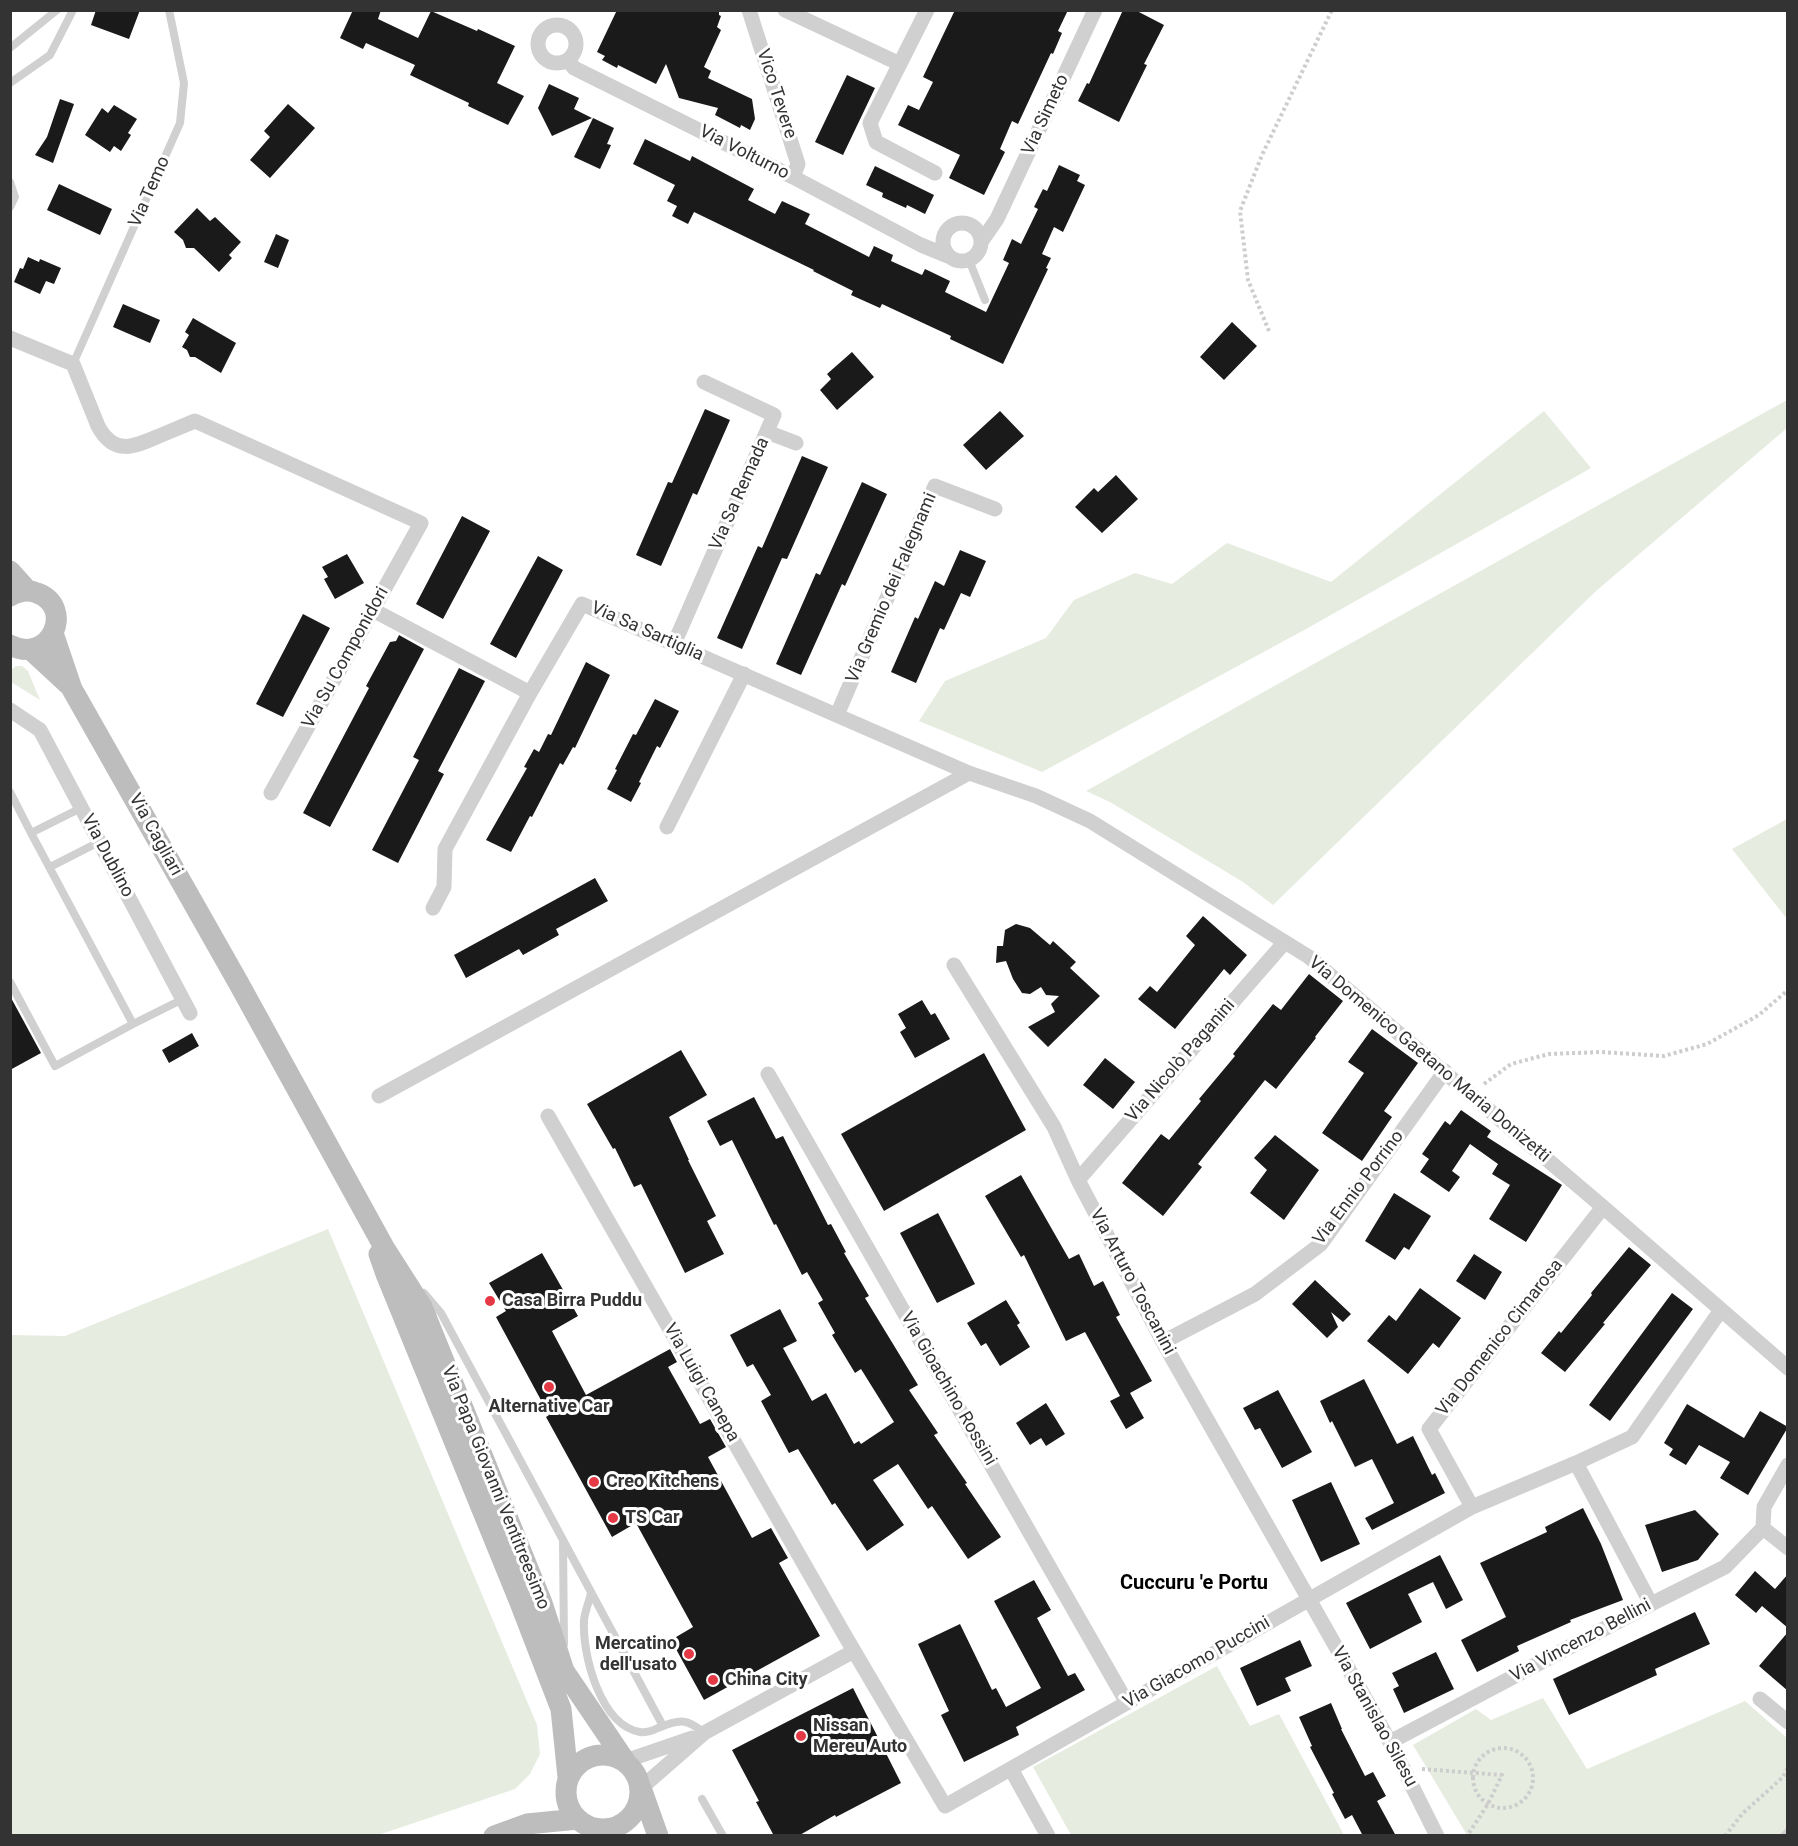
<!DOCTYPE html>
<html>
<head>
<meta charset="utf-8">
<style>
	body { margin:0 }
	#map { position:relative; width:1798px; height:1846px; overflow:hidden; background:#fff; font-family:Roboto,sans-serif }
	canvas { display:block }
	.frame { position:absolute; inset:0; border:12px solid #333; pointer-events:none }
</style>
</head>
<body>
<div id="map">
<canvas width="1798" height="1846"></canvas>
<div class="frame"></div>
</div>
<script>
const context = document.querySelector('canvas').getContext('2d');
context.lineJoin = 'round';
function fillPath(path, color) { context.fillStyle = color; context.fill(path, 'evenodd'); }
function stroke(path, color, width, dash) { context.strokeStyle = color; context.lineWidth = width; context.lineCap = dash ? 'butt' : 'round'; context.setLineDash(dash || []); context.stroke(path); }
function drawText(font, color, halo, rows, align = 'center') {
  context.font = font + ' Roboto,sans-serif'; context.lineWidth = 6; context.setLineDash([]); context.textBaseline = 'middle'; context.strokeStyle = halo; context.fillStyle = color; for (const [text, x, y, turn = 0] of rows) {
    context.save(); context.translate(x, y); context.rotate((+turn || 0) * Math.PI / 180); context.textAlign = isNaN(turn) ? turn : align; if (halo) context.strokeText(text, 0, 0); context.fillText(text, 0, 0); context.restore();
  }
}
fillPath(new Path2D(`
	M 1787,400 L 1787,428 L 1596,591 L 1273,905 L 1243,882 L 1110,802 L 1086,791 Z
	M 1544,411 L 1591,468 L 1306,629 L 1042,772 L 919,721 L 945,681 L 1046,638 L 1074,600 L 1135,573 L 1172,584 L 1227,543 L 1331,582 Z
	M 16,666 L 22,666 L 28,671 L 40,700 L 11,682 L 11,670 Z
	M 1787,819 L 1787,919 L 1732,849 Z
	M 328,1229 L 537,1725 L 540,1754 L 530,1774 L 515,1789 L 378,1835 L 11,1835 L 11,1335 L 65,1336 Z
	M 1217,1666 L 1250,1726 L 1279,1714 L 1344,1835 L 1071,1835 L 1033,1767 Z
	M 1543,1698 L 1587,1769 L 1745,1701 L 1787,1738 L 1787,1835 L 1467,1835 L 1413,1745 L 1476,1709 L 1491,1720 Z`), '#e6ecdf');
fillPath(new Path2D(`
	M 96,10 L 140,10 L 129,39 L 91,25 Z
	M 353,10 L 381,10 L 378,19 L 418,38 L 431,11 L 477,31 L 478,29 L 515,46 L 497,83 L 524,96 L 508,125 L 468,106 L 469,103 L 410,75 L 415,65 L 366,43 L 363,49 L 340,38 Z
	M 617,10 L 719,10 L 719,15 L 721,16 L 717,27 L 721,30 L 704,67 L 711,71 L 708,78 L 752,99 L 755,119 L 750,130 L 741,125 L 740,128 L 715,115 L 718,108 L 679,98 L 666,64 L 656,84 L 618,65 L 617,68 L 602,60 L 605,56 L 597,52 Z
	M 955,10 L 1068,10 L 1058,31 L 1062,33 L 1053,54 L 1051,53 L 1018,124 L 1012,121 L 1000,149 L 1005,152 L 984,195 L 949,178 L 960,155 L 898,125 L 908,105 L 919,110 L 933,82 L 923,77 Z
	M 1123,10 L 1135,10 L 1164,25 L 1144,64 L 1147,65 L 1119,122 L 1078,101 L 1087,83 L 1089,84 Z
	M 847,75 L 875,88 L 843,155 L 815,142 Z
	M 549,84 L 579,98 L 574,109 L 592,118 L 552,136 L 538,108 Z
	M 60,99 L 74,104 L 53,163 L 35,155 L 47,137 Z
	M 288,104 L 315,128 L 270,178 L 250,160 L 270,137 L 264,131 Z
	M 114,105 L 137,119 L 128,133 L 131,135 L 121,151 L 114,146 L 110,152 L 85,135 L 102,108 L 108,113 Z
	M 593,118 L 614,128 L 607,144 L 611,145 L 600,169 L 574,157 Z
	M 645,139 L 690,161 L 692,156 L 754,189 L 748,200 L 775,214 L 782,201 L 810,214 L 805,224 L 869,257 L 874,246 L 893,255 L 891,261 L 922,275 L 925,269 L 950,281 L 945,292 L 986,312 L 1009,263 L 1003,260 L 1012,239 L 1021,244 L 1038,209 L 1034,207 L 1043,189 L 1047,191 L 1059,165 L 1080,175 L 1077,181 L 1085,185 L 1063,232 L 1054,227 L 1042,254 L 1051,258 L 1046,268 L 1048,269 L 1003,364 L 950,339 L 951,336 L 882,304 L 880,308 L 851,295 L 853,291 L 813,271 L 814,270 L 694,212 L 688,224 L 672,216 L 677,206 L 667,201 L 675,185 L 633,164 Z
	M 875,166 L 934,195 L 925,214 L 907,205 L 906,208 L 882,197 L 883,193 L 866,185 Z
	M 59,184 L 112,209 L 100,235 L 47,210 Z
	M 197,208 L 210,221 L 215,217 L 241,242 L 229,255 L 232,258 L 219,272 L 194,248 L 186,248 L 183,240 L 174,232 Z
	M 276,234 L 289,240 L 278,268 L 264,262 Z
	M 28,257 L 39,262 L 40,259 L 61,268 L 54,284 L 46,281 L 40,294 L 14,282 L 20,268 L 23,269 Z
	M 123,304 L 160,320 L 150,343 L 113,327 Z
	M 193,318 L 236,343 L 221,373 L 195,357 L 190,357 L 187,350 L 182,347 L 189,335 L 185,332 Z
	M 1232,322 L 1257,346 L 1224,380 L 1200,357 Z
	M 852,352 L 874,377 L 837,410 L 820,390 L 831,379 L 827,374 Z
	M 705,409 L 730,420 L 697,495 L 693,493 L 661,566 L 636,555 L 668,482 L 672,483 Z
	M 1000,411 L 1024,436 L 986,470 L 963,445 Z
	M 802,456 L 828,467 L 787,559 L 782,558 L 742,649 L 717,638 L 758,546 L 762,548 Z
	M 1116,475 L 1138,499 L 1102,533 L 1075,507 L 1094,488 L 1098,492 Z
	M 862,482 L 887,494 L 845,586 L 842,584 L 801,675 L 776,664 L 816,573 L 820,575 Z
	M 462,516 L 490,531 L 443,619 L 416,604 Z
	M 960,550 L 986,561 L 970,597 L 961,593 L 944,630 L 940,628 L 916,683 L 891,672 L 915,617 L 918,619 L 935,581 L 944,586 Z
	M 347,554 L 364,583 L 335,599 L 324,579 L 328,577 L 322,567 Z
	M 538,556 L 563,570 L 516,658 L 490,644 Z
	M 303,614 L 330,628 L 283,717 L 256,704 Z
	M 399,635 L 424,649 L 330,827 L 303,813 L 369,688 L 366,686 L 390,642 L 396,641 Z
	M 586,662 L 610,675 L 575,748 L 573,747 L 563,765 L 560,763 L 532,817 L 530,816 L 511,852 L 486,840 L 527,768 L 524,767 L 534,749 L 539,752 L 548,734 L 551,735 Z
	M 459,668 L 485,681 L 438,771 L 444,774 L 398,863 L 372,850 L 419,760 L 413,757 Z
	M 655,699 L 679,711 L 660,748 L 657,746 L 639,782 L 641,783 L 631,802 L 607,789 L 617,770 L 615,769 L 633,734 L 636,735 Z
	M 595,878 L 608,901 L 556,929 L 559,935 L 523,955 L 519,949 L 466,978 L 454,955 Z
	M 1203,916 L 1247,955 L 1230,975 L 1224,969 L 1175,1029 L 1138,999 L 1150,986 L 1157,992 L 1195,945 L 1186,936 Z
	M 1016,924 L 1030,928 L 1050,945 L 1053,941 L 1076,962 L 1070,968 L 1100,996 L 1048,1047 L 1028,1027 L 1055,1012 L 1051,1004 L 1059,996 L 1046,995 L 1041,987 L 1030,994 L 1022,993 L 1013,979 L 1006,961 L 996,963 L 997,946 L 1003,946 L 1005,930 Z
	M 1309,974 L 1343,1001 L 1315,1037 L 1316,1038 L 1276,1089 L 1265,1080 L 1198,1164 L 1202,1167 L 1163,1216 L 1122,1183 L 1161,1134 L 1169,1140 L 1201,1101 L 1199,1099 L 1235,1056 L 1233,1054 L 1273,1004 L 1281,1010 Z
	M 10,996 L 41,1053 L 10,1070 Z
	M 922,1000 L 931,1015 L 935,1013 L 950,1039 L 915,1058 L 900,1032 L 906,1028 L 898,1014 Z
	M 1372,1029 L 1418,1063 L 1384,1111 L 1392,1117 L 1362,1161 L 1322,1133 L 1364,1073 L 1348,1062 Z
	M 192,1033 L 199,1046 L 169,1063 L 162,1050 Z
	M 681,1050 L 707,1095 L 669,1117 L 689,1160 L 688,1160 L 716,1216 L 707,1221 L 724,1254 L 685,1273 L 641,1184 L 634,1187 L 615,1148 L 613,1149 L 587,1104 Z
	M 984,1053 L 1026,1130 L 884,1211 L 841,1134 Z
	M 1105,1058 L 1135,1082 L 1113,1109 L 1083,1085 Z
	M 754,1097 L 776,1139 L 783,1136 L 828,1225 L 831,1224 L 846,1252 L 844,1253 L 869,1296 L 865,1298 L 918,1385 L 909,1390 L 938,1433 L 934,1435 L 967,1483 L 965,1484 L 1001,1537 L 968,1559 L 932,1506 L 928,1509 L 898,1464 L 873,1480 L 904,1525 L 867,1551 L 835,1503 L 832,1505 L 798,1449 L 789,1453 L 761,1401 L 771,1395 L 753,1364 L 747,1367 L 730,1335 L 780,1309 L 797,1341 L 783,1348 L 812,1401 L 826,1393 L 854,1444 L 859,1441 L 861,1444 L 894,1422 L 861,1369 L 855,1373 L 832,1335 L 835,1333 L 818,1303 L 823,1300 L 807,1272 L 802,1275 L 776,1224 L 774,1225 L 732,1140 L 720,1146 L 707,1121 Z
	M 1461,1110 L 1491,1131 L 1487,1137 L 1562,1185 L 1526,1242 L 1489,1219 L 1510,1185 L 1492,1174 L 1498,1164 L 1470,1144 L 1452,1171 L 1460,1177 L 1449,1192 L 1420,1172 L 1429,1159 L 1422,1154 L 1445,1121 L 1450,1125 Z
	M 1275,1135 L 1319,1170 L 1284,1220 L 1250,1193 L 1267,1170 L 1254,1158 Z
	M 1021,1175 L 1069,1259 L 1079,1254 L 1094,1286 L 1103,1281 L 1120,1315 L 1116,1317 L 1152,1381 L 1130,1393 L 1144,1418 L 1126,1429 L 1110,1401 L 1120,1396 L 1085,1332 L 1066,1341 L 1024,1255 L 1021,1257 L 985,1196 Z
	M 1394,1193 L 1431,1216 L 1409,1250 L 1404,1247 L 1395,1260 L 1365,1241 Z
	M 938,1213 L 975,1284 L 937,1303 L 900,1233 Z
	M 1629,1247 L 1651,1265 L 1603,1323 L 1605,1324 L 1565,1372 L 1541,1353 L 1559,1331 L 1561,1333 L 1592,1295 L 1591,1293 Z
	M 542,1253 L 578,1316 L 552,1331 L 586,1395 L 670,1349 L 677,1362 L 668,1367 L 700,1424 L 710,1419 L 726,1447 L 708,1457 L 752,1538 L 771,1528 L 788,1558 L 779,1563 L 820,1636 L 704,1700 L 671,1640 L 693,1627 L 636,1523 L 612,1537 L 546,1417 L 549,1415 L 496,1317 L 506,1311 L 489,1283 Z
	M 1474,1254 L 1502,1272 L 1485,1300 L 1456,1281 Z
	M 1315,1280 L 1351,1314 L 1343,1322 L 1331,1312 L 1338,1327 L 1327,1338 L 1292,1304 Z
	M 1420,1288 L 1461,1318 L 1439,1348 L 1433,1343 L 1408,1374 L 1367,1341 L 1389,1315 L 1396,1321 Z
	M 1672,1293 L 1693,1309 L 1610,1421 L 1589,1405 Z
	M 1006,1300 L 1020,1323 L 1017,1325 L 1030,1347 L 1000,1366 L 986,1343 L 981,1346 L 967,1323 Z
	M 1364,1379 L 1397,1444 L 1413,1436 L 1432,1475 L 1435,1473 L 1445,1493 L 1372,1530 L 1365,1518 L 1394,1503 L 1372,1459 L 1355,1467 L 1332,1421 L 1330,1423 L 1320,1401 Z
	M 1278,1390 L 1312,1452 L 1282,1468 L 1260,1428 L 1255,1430 L 1243,1408 Z
	M 1046,1403 L 1065,1434 L 1046,1446 L 1041,1438 L 1030,1445 L 1016,1423 Z
	M 1687,1404 L 1744,1438 L 1760,1411 L 1788,1427 L 1748,1495 L 1720,1478 L 1730,1462 L 1699,1445 L 1686,1465 L 1669,1455 L 1673,1449 L 1664,1443 Z
	M 1331,1482 L 1360,1544 L 1321,1562 L 1292,1500 Z
	M 1583,1508 L 1601,1544 L 1623,1600 L 1570,1620 L 1571,1622 L 1517,1646 L 1519,1651 L 1477,1672 L 1461,1640 L 1506,1617 L 1480,1563 L 1547,1532 L 1545,1527 Z
	M 1695,1510 L 1719,1534 L 1698,1560 L 1662,1572 L 1645,1525 Z
	M 1440,1555 L 1463,1600 L 1446,1609 L 1433,1582 L 1408,1594 L 1422,1622 L 1370,1649 L 1346,1603 Z
	M 1755,1571 L 1775,1589 L 1788,1574 L 1788,1628 L 1762,1606 L 1756,1613 L 1735,1595 Z
	M 1034,1580 L 1051,1610 L 1037,1618 L 1068,1676 L 1075,1673 L 1085,1690 L 1016,1727 L 1019,1735 L 964,1762 L 941,1715 L 949,1711 L 918,1644 L 960,1624 L 992,1690 L 996,1688 L 1006,1707 L 1041,1688 L 994,1601 Z
	M 1695,1612 L 1710,1644 L 1655,1669 L 1657,1675 L 1569,1715 L 1553,1679 Z
	M 1788,1632 L 1788,1691 L 1759,1666 Z
	M 1300,1640 L 1312,1666 L 1285,1678 L 1291,1691 L 1257,1706 L 1240,1668 Z
	M 1436,1652 L 1454,1689 L 1404,1713 L 1393,1689 L 1399,1686 L 1392,1673 Z
	M 853,1688 L 901,1783 L 836,1817 L 835,1815 L 798,1836 L 774,1836 L 756,1802 L 759,1801 L 732,1750 Z
	M 1331,1703 L 1342,1729 L 1341,1729 L 1365,1776 L 1373,1772 L 1386,1796 L 1377,1801 L 1396,1836 L 1363,1836 L 1352,1815 L 1345,1819 L 1332,1794 L 1334,1793 L 1310,1747 L 1312,1746 L 1299,1717 Z`), '#1a1a1a');
stroke(new Path2D(`
	M 1269,331 L 1248,280 L 1240,211 L 1262,155 L 1332,10
	M 1484,1084 L 1511,1064 L 1549,1054 L 1601,1052 L 1664,1056 L 1707,1044 L 1759,1015 L 1788,990
	M1473 1778a30 30 0 1 1 60 0a30 30 0 1 1-60 0Z
	M 1422,1769 L 1502,1775 L 1488,1804 L 1467,1836
	M 1725,1836 L 1742,1814 L 1783,1777 L 1788,1768`), '#cdcdcd', 4, [3, 3]);
stroke(new Path2D(`
	M 10,48 L 57,10
	M 10,83 L 50,55 L 73,10
	M 10,182 L 15,197 L 10,207
	M 969,260 L 985,300
	M 73,364 L 180,123 L 184,83 L 169,10
	M 10,792 L 31,833 L 133,1024 L 183,999
	M 31,833 L 81,808
	M 50,867 L 99,842
	M 10,982 L 55,1066 L 133,1024
	M 424,1293 L 441,1313 L 663,1726
	M 563,1542 L 564,1644
	M 591,1593 C 589,1602 585,1611 584,1620 C 582,1654 600,1725 640,1732 C 647,1733 652,1731 658,1728 C 679,1719 687,1718 704,1733
	M 702,1799 L 723,1836
	M 1784,1836 L 1788,1832`), '#d0d0d0', 8);
stroke(new Path2D(`
	M 749,10 L 798,164 L 793,177
	M 785,10 L 900,64
	M 927,10 L 870,123 L 876,142 L 935,173
	M538 44a19 19 0 1 1 38 0a19 19 0 1 1-38 0Z
	M 568,60 L 574,68 L 793,177 L 921,245 L 948,256
	M943 242a19 19 0 1 1 38 0a19 19 0 1 1-38 0Z
	M 981,242 L 997,219 L 1095,10
	M 10,338 L 73,364 L 98,426 C 114,456 134,447 159,436 C 171,431 183,426 195,421 L 421,523 L 271,793
	M 767,432 L 796,443
	M 373,610 L 530,693
	M 674,644 L 774,415 L 704,382
	M 10,710 L 40,730 L 190,1013
	M 837,715 L 935,486 L 995,509
	M 667,827 L 744,674
	M 433,908 L 444,887 L 445,849 L 530,693 L 582,604 L 969,773 L 1036,796 L 1090,821 L 1309,957 L 1603,1207 L 1788,1368
	M 954,965 L 1054,1127 L 1078,1180 L 1163,1342 L 1390,1742 L 1437,1836
	M 768,1074 L 1127,1703
	M 379,1096 L 969,773
	M 548,1116 L 844,1634 L 945,1806 L 1472,1507 L 1576,1463 L 1632,1437 L 1721,1310
	M 1078,1180 L 1284,943
	M 1163,1342 L 1255,1294 L 1321,1244 L 1445,1071
	M 1576,1463 L 1651,1604
	M 1472,1507 L 1429,1429 L 1603,1207
	M 1763,1528 L 1788,1548
	M 1760,1699 L 1788,1722
	M 1390,1742 L 1651,1604 L 1725,1567 L 1763,1528 L 1764,1507 L 1788,1465
	M 625,1761 L 692,1738
	M 1011,1769 L 1048,1836
	M 641,1788 L 704,1733 L 854,1651`), '#d0d0d0', 15);
stroke(new Path2D(`
	M 10,571 L 28,591
	M 10,596 C 19,591 28,589 37,593 C 76,607 50,666 10,645
	M 53,633 L 72,689 L 238,982 L 385,1249 L 422,1307 L 542,1603 L 564,1671 L 625,1761
	M 30,649 L 70,686
	M 379,1254 L 386,1274 L 519,1600 L 561,1709 L 568,1777
	M566 1792a37 37 0 1 1 74 0a37 37 0 1 1-74 0Z
	M 641,1788 L 658,1836
	M 494,1836 L 527,1824 L 578,1819`), '#bdbdbd', 21);
for (const [x, y, r, color] of [
	[490,1301,6,"#e63946"],
	[549,1387,6,"#e63946"],
	[594,1482,6,"#e63946"],
	[613,1518,6,"#e63946"],
	[689,1654,6,"#e63946"],
	[713,1680,6,"#e63946"],
	[801,1736,6,"#e63946"]
]) { const dot = new Path2D(); dot.arc(x, y, r, 0, 2 * Math.PI); context.fillStyle = color; context.fill(dot); stroke(dot, '#fff', 2); }
drawText('18px', '#333', '#fff', [
	["Vico Tevere",776,94,72],
	["Via Simeto",1046,115,-65],
	["Via Volturno",744,153,27],
	["Via Temo",150,192,-66],
	["Via Sa Remada",740,494,-66],
	["Via Gremio dei Falegnami",892,588,-67],
	["Via Sa Sartiglia",647,632,24],
	["Via Su Componidori",346,658,-61],
	["Via Cagliari",155,835,61],
	["Via Dublino",107,856,62],
	["Via Domenico Gaetano Maria Donizetti",1429,1060,40],
	["Via Nicolò Paganini",1181,1061,-49],
	["Via Ennio Porrino",1359,1188,-53],
	["Via Arturo Toscanini",1132,1282,62],
	["Via Domenico Cimarosa",1500,1338,-52],
	["Via Luigi Canepa",701,1383,60],
	["Via Gioachino Rossini",948,1389,60],
	["Via Papa Giovanni Ventitreesimo",495,1488,68],
	["Via Vincenzo Bellini",1581,1641,-28],
	["Via Giacomo Puccini",1197,1663,-30],
	["Via Stanislao Silesu",1374,1717,61]
]);
drawText('bold 18px', '#333', '#fff', [
	["Casa Birra Puddu",502,1301],
	["Alternative Car",549,1407,"center"],
	["Creo Kitchens",606,1482],
	["TS Car",625,1518],
	["Mercatino",677,1644,"right"],
	["dell'usato",677,1665,"right"],
	["China City",725,1680],
	["Nissan",813,1726],
	["Mereu Auto",813,1747]
], 'left');
drawText('bold 20px', '#000', '#fff', [
	["Cuccuru 'e Portu",1194,1584]
]);
</script>
</body>
</html>
